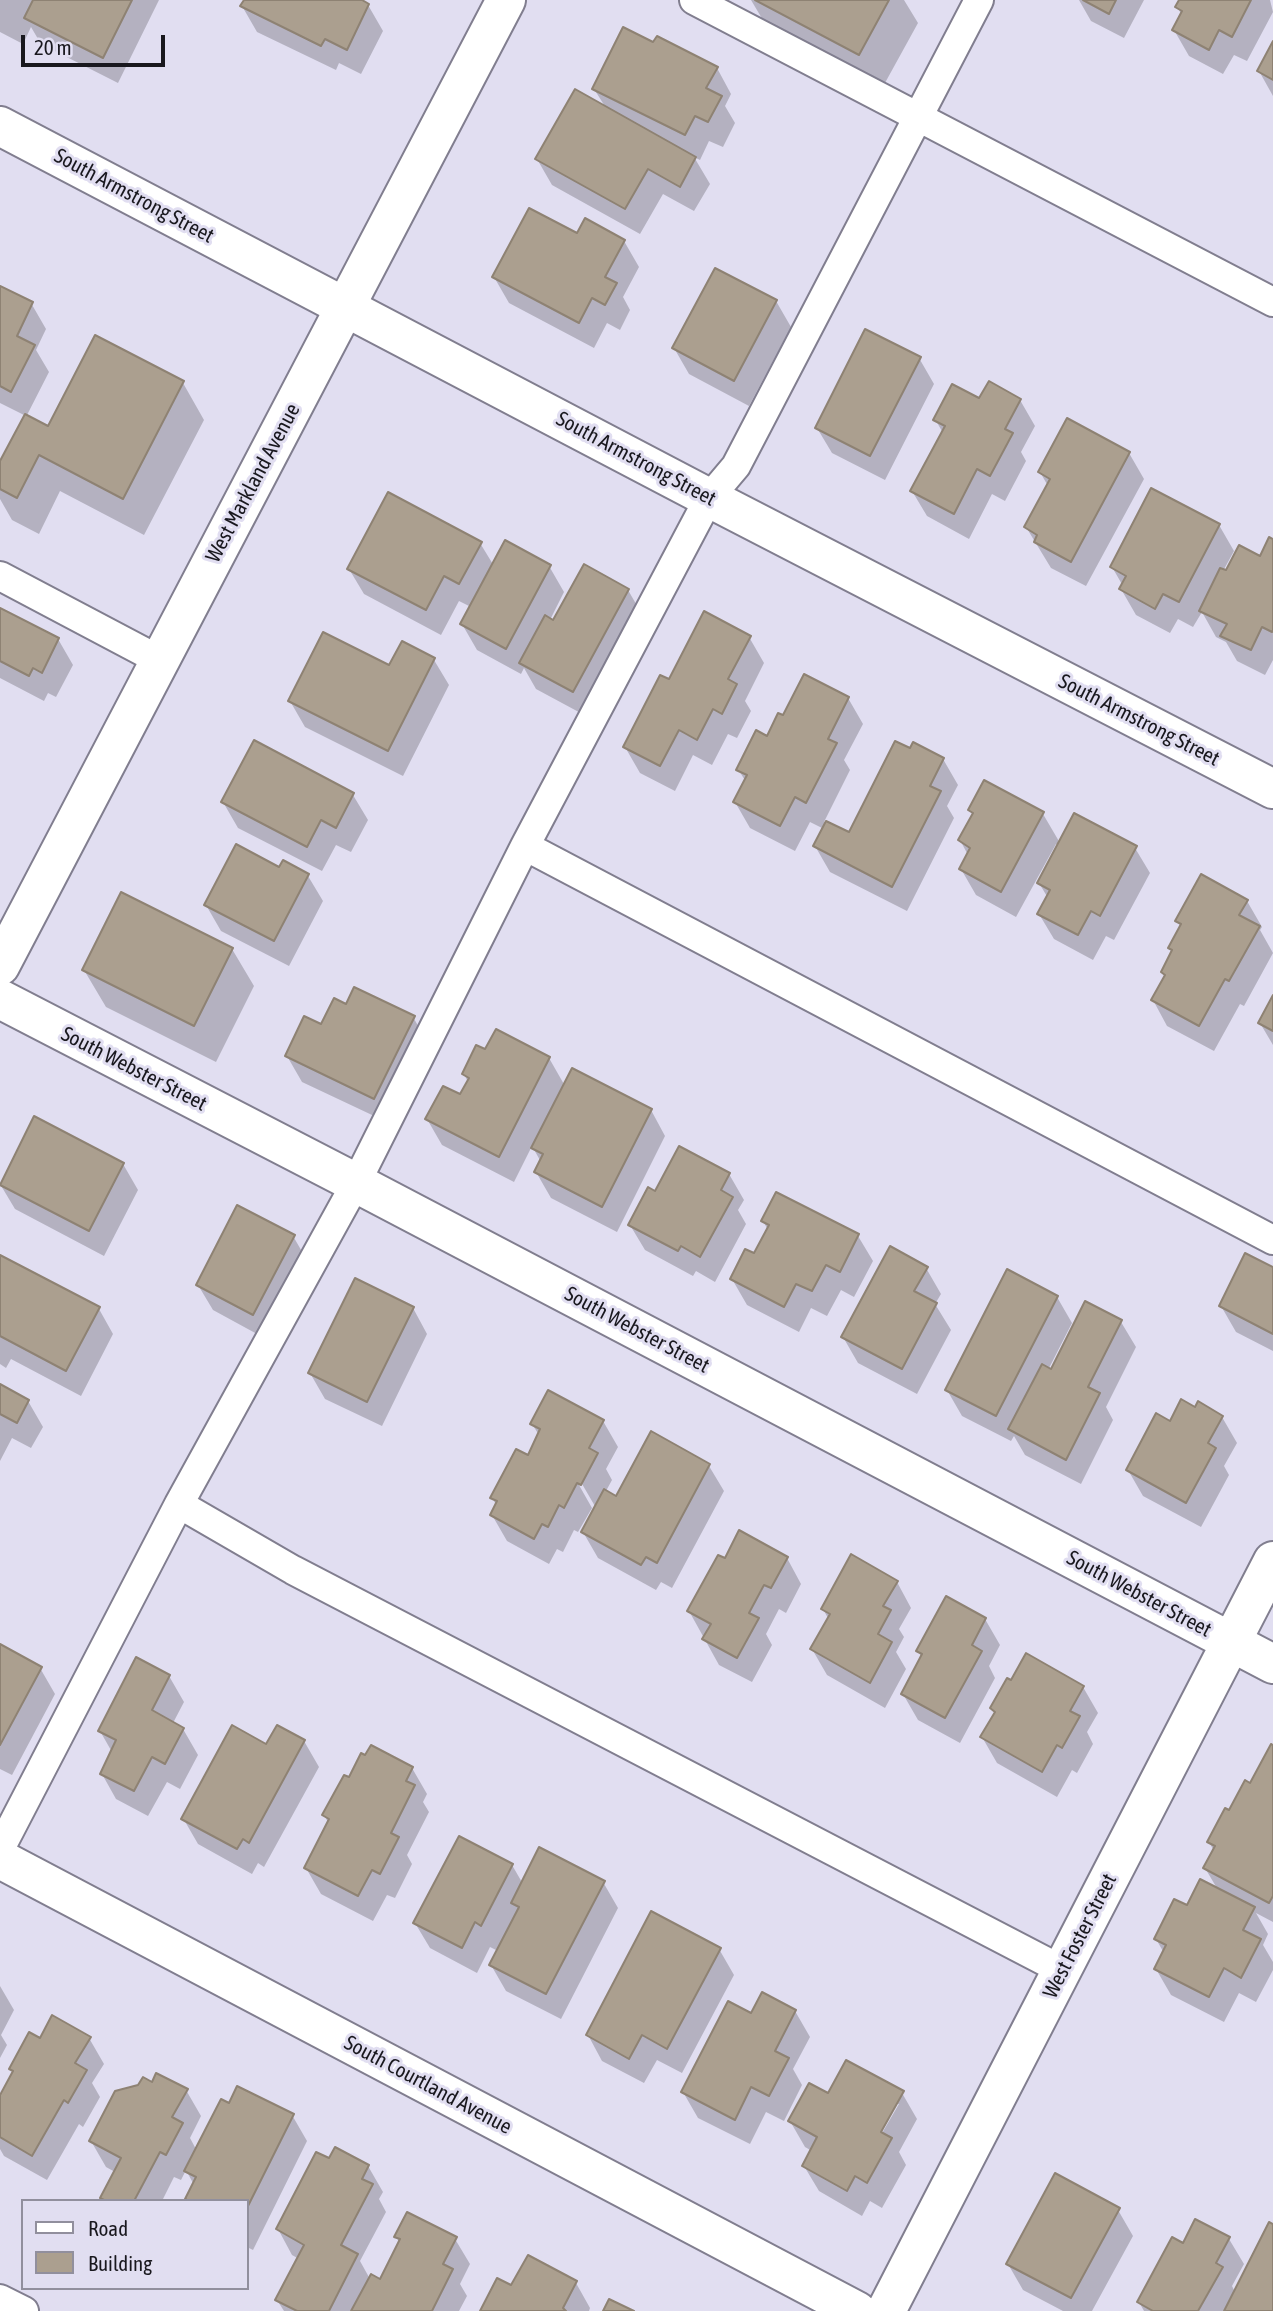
<!DOCTYPE html>
<html>
<head>
<meta charset="utf-8">
<style>
	body { margin:0 }
	#map { position:relative; width:1273px; height:2311px; overflow:hidden; background:#e1def1; font-family:"Asap Condensed",sans-serif }
	canvas { display:block }
	.legend { position:absolute; left:21px; top:2199px; width:228px; height:91px; box-sizing:border-box; background:#e1def1; border:2px solid #918f9d; margin:0; padding:9px 12px; list-style:none; font-size:21px; color:#19181e }
	.legend li { display:flex; align-items:center; gap:14px; height:35px }
	.legend b { width:35px; border:2px solid #918f9d }
	.scale { position:absolute; left:21px; top:35px; width:144px; height:32px; box-sizing:border-box; border:4px solid #19181e; border-top:0; padding-left:9px; font-size:21px; line-height:24px; white-space:nowrap; color:#19181e; -webkit-text-stroke:5px #e1def1; paint-order:stroke }
</style>
</head>
<body>
<div id="map">
<canvas width="1273" height="2311"></canvas>
<ul class="legend">
<li><b style="height:9px;background:#fff"></b>Road</li>
<li><b style="height:19px;background:#ab9f8f"></b>Building</li>
</ul>
<div class="scale">20 m</div>
</div>
<script>
const context = document.querySelector('canvas').getContext('2d');
context.lineJoin = 'round';
function fillPath(path, color) { context.fillStyle = color; context.fill(path, 'evenodd'); }
function stroke(path, color, width, dash) { context.strokeStyle = color; context.lineWidth = width; context.lineCap = dash ? 'butt' : 'round'; context.setLineDash(dash || []); context.stroke(path); }
function drawText(font, color, halo, rows, align = 'center') {
  context.font = font + ' "Asap Condensed",sans-serif'; context.lineWidth = 6; context.setLineDash([]); context.textBaseline = 'middle'; context.strokeStyle = halo; context.fillStyle = color; for (const [text, x, y, turn = 0] of rows) {
    context.save(); context.translate(x, y); context.rotate((+turn || 0) * Math.PI / 180); context.textAlign = isNaN(turn) ? turn : align; if (halo) context.strokeText(text, 0, 0); context.fillText(text, 0, 0); context.restore();
  }
}
fillPath(new Path2D(`
	M 0,0 L 159,0 L 118,83 L 41,44 L 31,27 L 23,44 L 0,32 Z
	M 246,0 L 358,0 L 368,5 L 383,31 L 361,74 L 339,63 L 336,70 L 257,32 L 242,6 Z
	M 751,0 L 904,0 L 918,23 L 880,92 L 770,32 Z
	M 1079,0 L 1144,0 L 1124,38 L 1091,21 Z
	M 1181,0 L 1270,0 L 1273,12 L 1247,61 L 1234,55 L 1223,74 L 1189,56 L 1174,30 L 1182,15 L 1177,7 Z
	M 1273,44 L 1273,96 L 1259,71 Z
	M 717,68 L 731,94 L 725,106 L 735,123 L 723,147 L 709,141 L 700,160 L 694,157 L 710,184 L 694,211 L 663,194 L 640,234 L 552,185 L 537,159 L 606,108 L 594,89 Z
	M 578,236 L 624,241 L 639,267 L 623,297 L 630,310 L 620,330 L 607,323 L 594,348 L 509,303 L 494,277 Z
	M 0,288 L 31,303 L 46,329 L 36,350 L 49,372 L 26,417 L 49,429 L 183,383 L 204,420 L 144,535 L 60,491 L 39,534 L 12,520 L 0,499 L 0,465 L 26,416 L 0,403 Z
	M 776,301 L 791,327 L 749,406 L 689,374 L 674,348 Z
	M 919,358 L 934,384 L 885,480 L 832,453 L 817,428 Z
	M 1020,400 L 1035,426 L 1021,452 L 1026,461 L 1005,501 L 992,494 L 969,539 L 927,516 L 912,491 L 943,433 L 935,419 Z
	M 1129,453 L 1144,479 L 1086,586 L 1051,568 L 1026,527 L 1048,486 L 1040,472 Z
	M 1219,525 L 1234,551 L 1223,571 L 1261,558 L 1273,541 L 1273,660 L 1265,675 L 1237,661 L 1226,642 L 1216,637 L 1202,612 L 1193,627 L 1178,619 L 1170,633 L 1136,615 L 1121,589 L 1123,586 L 1112,567 Z
	M 480,543 L 494,566 L 549,566 L 564,592 L 550,620 L 554,622 L 628,590 L 643,616 L 588,717 L 536,689 L 524,668 L 521,674 L 477,650 L 462,624 L 471,607 L 459,601 L 441,635 L 364,594 L 349,569 Z
	M 0,610 L 58,639 L 73,665 L 56,697 L 48,693 L 44,701 L 0,678 Z
	M 749,637 L 764,663 L 745,701 L 751,711 L 737,738 L 728,734 L 712,765 L 693,755 L 675,791 L 640,773 L 625,747 L 670,681 Z
	M 434,660 L 449,685 L 403,776 L 305,727 L 290,701 L 390,667 Z
	M 848,698 L 863,724 L 844,760 L 850,770 L 824,822 L 849,834 L 910,750 L 943,759 L 958,785 L 947,806 L 954,818 L 907,911 L 830,872 L 815,846 L 824,829 L 810,822 L 795,851 L 750,828 L 735,802 L 746,782 L 738,769 L 784,718 Z
	M 353,795 L 368,820 L 351,852 L 336,845 L 322,871 L 238,828 L 223,802 Z
	M 970,810 L 1043,814 L 1060,843 L 1135,848 L 1150,873 L 1114,940 L 1106,936 L 1093,960 L 1054,939 L 1039,914 L 1048,898 L 1039,883 L 1059,845 L 1056,844 L 1016,917 L 976,895 L 961,869 L 968,855 L 960,840 L 973,816 Z
	M 308,876 L 323,901 L 289,966 L 221,931 L 206,905 Z
	M 1247,901 L 1262,927 L 1260,930 L 1273,953 L 1244,1006 L 1240,1004 L 1214,1051 L 1167,1026 L 1153,1000 L 1166,977 L 1163,972 L 1173,953 L 1170,948 L 1181,927 L 1177,921 Z
	M 232,949 L 254,986 L 216,1062 L 106,1007 L 84,970 Z
	M 1273,999 L 1273,1045 L 1260,1023 Z
	M 347,1007 L 413,1017 L 428,1043 L 389,1123 L 302,1082 L 287,1056 Z
	M 486,1052 L 549,1058 L 565,1086 L 651,1110 L 665,1136 L 617,1232 L 551,1198 L 536,1172 L 541,1162 L 532,1146 L 514,1182 L 442,1145 L 427,1119 L 461,1097 L 468,1082 L 464,1074 Z
	M 35,1118 L 123,1164 L 138,1190 L 104,1256 L 15,1209 L 0,1184 Z
	M 729,1174 L 744,1200 L 738,1210 L 746,1224 L 715,1282 L 696,1271 L 693,1276 L 645,1250 L 630,1225 L 656,1193 Z
	M 763,1221 L 858,1236 L 873,1261 L 854,1297 L 841,1290 L 827,1316 L 811,1308 L 799,1332 L 747,1305 L 732,1279 L 755,1255 L 768,1230 Z
	M 293,1236 L 308,1262 L 268,1340 L 213,1310 L 198,1285 Z
	M 0,1257 L 99,1309 L 113,1334 L 81,1396 L 11,1359 L 6,1368 L 0,1364 Z
	M 926,1268 L 941,1294 L 935,1304 L 951,1330 L 917,1394 L 858,1363 L 843,1337 Z
	M 1273,1269 L 1273,1351 L 1236,1332 L 1221,1306 Z
	M 1057,1297 L 1072,1323 L 1048,1370 L 1052,1372 L 1121,1322 L 1136,1347 L 1106,1407 L 1113,1420 L 1081,1484 L 1025,1455 L 1014,1436 L 1011,1441 L 962,1416 L 947,1390 Z
	M 413,1308 L 427,1334 L 382,1426 L 325,1399 L 310,1373 Z
	M 0,1386 L 28,1401 L 43,1427 L 31,1448 L 12,1438 L 0,1461 Z
	M 1196,1409 L 1222,1417 L 1237,1443 L 1224,1466 L 1229,1475 L 1201,1527 L 1143,1496 L 1128,1470 L 1171,1423 Z
	M 603,1421 L 618,1447 L 606,1469 L 612,1480 L 606,1491 L 617,1498 L 709,1466 L 724,1491 L 672,1588 L 661,1582 L 656,1590 L 598,1558 L 583,1532 L 596,1508 L 578,1477 L 575,1478 L 592,1508 L 578,1532 L 574,1530 L 563,1552 L 557,1549 L 549,1564 L 507,1541 L 492,1515 L 497,1506 L 492,1498 L 528,1457 L 539,1435 L 532,1424 Z
	M 787,1558 L 801,1584 L 786,1613 L 779,1609 L 766,1634 L 772,1645 L 752,1682 L 719,1665 L 689,1611 L 725,1560 Z
	M 897,1582 L 911,1608 L 899,1629 L 904,1637 L 896,1652 L 906,1669 L 885,1708 L 827,1675 L 812,1649 L 829,1620 L 823,1609 Z
	M 985,1619 L 1000,1645 L 989,1666 L 995,1678 L 960,1743 L 918,1720 L 903,1694 L 922,1658 L 918,1651 Z
	M 0,1646 L 40,1668 L 55,1694 L 12,1775 L 0,1769 Z
	M 169,1676 L 184,1702 L 173,1723 L 183,1729 L 198,1755 L 180,1789 L 167,1782 L 148,1816 L 116,1799 L 102,1774 L 112,1752 L 100,1731 Z
	M 1083,1687 L 1098,1713 L 1087,1732 L 1093,1744 L 1077,1773 L 1072,1770 L 1057,1797 L 997,1763 L 982,1737 L 996,1715 L 992,1708 Z
	M 304,1741 L 319,1767 L 264,1867 L 258,1863 L 252,1874 L 198,1844 L 183,1818 L 267,1746 Z
	M 1273,1747 L 1273,1922 L 1256,1913 L 1268,1934 L 1263,1945 L 1273,1962 L 1273,1970 L 1256,2002 L 1239,1993 L 1224,2022 L 1171,1995 L 1156,1969 L 1164,1953 L 1156,1939 L 1188,1908 L 1218,1890 L 1205,1868 L 1214,1851 L 1209,1842 L 1251,1785 Z
	M 366,1758 L 412,1768 L 427,1794 L 423,1802 L 429,1812 L 407,1855 L 412,1864 L 395,1898 L 387,1895 L 373,1921 L 321,1894 L 306,1868 L 329,1824 L 324,1815 Z
	M 512,1865 L 523,1884 L 603,1882 L 618,1908 L 561,2019 L 506,1991 L 491,1965 L 498,1951 L 490,1947 L 477,1973 L 430,1948 L 415,1923 Z
	M 719,1949 L 734,1975 L 682,2073 L 657,2060 L 644,2083 L 602,2061 L 588,2035 Z
	M 0,1986 L 14,2010 L 1,2035 L 7,2045 L 0,2058 Z
	M 795,2011 L 810,2037 L 793,2069 L 802,2085 L 784,2121 L 766,2112 L 750,2144 L 698,2118 L 683,2092 Z
	M 89,2038 L 104,2064 L 92,2083 L 100,2097 L 83,2127 L 79,2124 L 47,2180 L 4,2156 L 0,2149 L 0,2098 L 14,2074 L 11,2069 L 40,2040 Z
	M 152,2084 L 186,2090 L 201,2116 L 190,2138 L 197,2151 L 230,2105 L 292,2115 L 307,2141 L 253,2250 L 247,2247 L 247,2201 L 188,2201 L 187,2199 L 194,2185 L 186,2170 L 181,2180 L 174,2177 L 162,2201 L 104,2201 L 102,2197 L 115,2172 L 106,2167 L 91,2141 Z
	M 902,2093 L 917,2119 L 899,2152 L 906,2165 L 882,2208 L 870,2201 L 862,2216 L 819,2191 L 804,2166 L 812,2151 L 805,2147 L 790,2121 L 829,2095 ZM 895,2104 L 899,2104 L 878,2140 L 875,2139 Z
	M 329,2161 L 368,2166 L 383,2192 L 379,2199 L 386,2212 L 360,2261 L 370,2279 L 380,2281 L 400,2243 L 396,2237 L 455,2239 L 470,2264 L 460,2284 L 467,2296 L 459,2311 L 284,2311 L 277,2300 L 299,2259 L 292,2255 L 278,2229 Z
	M 1118,2210 L 1133,2236 L 1092,2311 L 1063,2311 L 1023,2290 L 1008,2264 Z
	M 1273,2226 L 1273,2311 L 1144,2311 L 1139,2302 L 1184,2245 L 1229,2239 L 1244,2264 L 1232,2286 L 1235,2292 Z
	M 576,2283 L 590,2308 L 589,2311 L 482,2311 L 512,2288 Z`), '#0003');
const building = new Path2D(`
	M 33,0 L 132,0 L 103,58 L 24,18 Z
	M 244,0 L 362,0 L 369,4 L 347,50 L 325,39 L 321,46 L 240,6 Z
	M 755,0 L 889,0 L 859,55 Z
	M 1083,0 L 1116,0 L 1109,14 Z
	M 1179,0 L 1251,0 L 1232,37 L 1219,30 L 1209,50 L 1172,30 L 1182,11 L 1175,7 Z
	M 623,27 L 653,42 L 657,36 L 718,67 L 706,88 L 722,96 L 708,122 L 695,116 L 685,135 L 592,89 Z
	M 1273,41 L 1273,80 L 1257,71 Z
	M 575,89 L 696,157 L 680,187 L 648,169 L 625,209 L 535,159 Z
	M 529,208 L 577,233 L 585,218 L 625,240 L 605,277 L 617,283 L 605,305 L 592,298 L 579,323 L 492,277 Z
	M 715,268 L 777,300 L 734,381 L 672,348 Z
	M 0,286 L 33,302 L 17,336 L 35,345 L 11,392 L 0,386 Z
	M 865,329 L 921,357 L 870,456 L 815,428 Z
	M 95,335 L 184,381 L 123,499 L 39,455 L 17,498 L 0,489 L 0,461 L 25,414 L 48,426 Z
	M 989,381 L 1021,399 L 1005,429 L 1013,433 L 990,476 L 977,469 L 954,514 L 910,491 L 945,426 L 933,420 L 952,384 L 979,398 Z
	M 1067,418 L 1130,452 L 1071,562 L 1034,542 L 1037,535 L 1024,527 L 1050,479 L 1038,472 Z
	M 1151,488 L 1220,524 L 1179,602 L 1163,594 L 1155,609 L 1119,589 L 1126,576 L 1110,567 Z
	M 388,492 L 482,542 L 459,584 L 444,576 L 426,610 L 347,569 Z
	M 1269,537 L 1273,539 L 1273,630 L 1272,632 L 1262,627 L 1251,650 L 1220,636 L 1227,624 L 1199,611 L 1220,568 L 1226,570 L 1239,545 L 1260,556 Z
	M 505,540 L 551,565 L 506,649 L 460,624 Z
	M 584,564 L 629,589 L 573,692 L 519,663 L 545,615 L 553,620 Z
	M 0,608 L 59,638 L 42,673 L 33,668 L 29,676 L 0,661 Z
	M 704,611 L 751,636 L 728,679 L 737,684 L 722,714 L 713,709 L 697,740 L 679,730 L 660,766 L 623,747 L 660,675 L 669,679 Z
	M 323,632 L 389,665 L 402,641 L 435,658 L 388,751 L 288,701 Z
	M 804,674 L 849,697 L 828,739 L 837,743 L 806,803 L 795,797 L 780,826 L 733,802 L 747,775 L 736,770 L 756,730 L 767,736 L 778,713 L 783,715 Z
	M 254,740 L 354,793 L 336,828 L 321,820 L 307,847 L 221,802 Z
	M 895,741 L 910,748 L 913,742 L 944,758 L 930,786 L 941,791 L 892,887 L 813,846 L 826,821 L 849,832 Z
	M 984,780 L 1044,812 L 1001,892 L 959,869 L 970,848 L 958,840 L 973,813 L 968,810 Z
	M 1074,813 L 1137,846 L 1100,916 L 1091,911 L 1078,935 L 1037,914 L 1050,890 L 1037,883 Z
	M 236,844 L 279,867 L 283,860 L 309,874 L 274,941 L 204,905 Z
	M 1201,874 L 1248,900 L 1239,915 L 1260,926 L 1229,981 L 1225,979 L 1199,1026 L 1151,1000 L 1165,975 L 1161,972 L 1172,950 L 1168,948 L 1181,924 L 1175,921 Z
	M 121,892 L 233,948 L 194,1026 L 82,970 Z
	M 354,987 L 415,1016 L 374,1099 L 285,1056 L 304,1016 L 321,1024 L 334,998 L 346,1004 Z
	M 1273,995 L 1273,1031 L 1258,1023 Z
	M 496,1029 L 550,1057 L 499,1157 L 425,1119 L 443,1086 L 460,1094 L 469,1078 L 462,1074 L 476,1045 L 485,1049 Z
	M 572,1068 L 652,1109 L 602,1207 L 534,1172 L 543,1154 L 531,1148 Z
	M 34,1116 L 124,1163 L 89,1231 L 0,1185 Z
	M 679,1146 L 730,1173 L 721,1190 L 733,1197 L 700,1257 L 681,1246 L 678,1251 L 628,1225 L 648,1187 L 655,1191 Z
	M 776,1192 L 859,1234 L 840,1272 L 826,1265 L 812,1291 L 796,1284 L 784,1307 L 730,1279 L 745,1249 L 754,1253 L 769,1225 L 761,1221 Z
	M 237,1205 L 295,1235 L 253,1315 L 196,1285 Z
	M 890,1246 L 928,1267 L 914,1291 L 937,1303 L 902,1369 L 841,1337 Z
	M 1245,1253 L 1273,1267 L 1273,1334 L 1219,1306 Z
	M 0,1255 L 100,1307 L 66,1371 L 0,1336 Z
	M 1007,1269 L 1058,1296 L 996,1416 L 945,1390 Z
	M 355,1278 L 414,1307 L 367,1402 L 308,1373 Z
	M 1085,1301 L 1122,1320 L 1088,1387 L 1100,1393 L 1066,1460 L 1008,1429 L 1042,1364 L 1051,1369 Z
	M 0,1384 L 29,1400 L 17,1423 L 0,1414 Z
	M 548,1390 L 604,1420 L 589,1448 L 598,1453 L 581,1485 L 577,1483 L 564,1508 L 559,1505 L 548,1527 L 542,1524 L 534,1539 L 490,1515 L 497,1501 L 490,1498 L 516,1449 L 528,1455 L 540,1429 L 530,1424 Z
	M 1181,1399 L 1195,1407 L 1198,1401 L 1223,1416 L 1208,1443 L 1216,1448 L 1186,1503 L 1126,1470 L 1156,1413 L 1170,1421 Z
	M 651,1431 L 710,1464 L 657,1563 L 646,1557 L 641,1565 L 581,1532 L 604,1489 L 616,1496 Z
	M 739,1530 L 788,1557 L 771,1588 L 764,1585 L 749,1613 L 759,1618 L 737,1658 L 702,1639 L 711,1624 L 687,1611 L 718,1555 L 725,1558 Z
	M 851,1554 L 898,1581 L 883,1606 L 891,1610 L 878,1634 L 892,1642 L 870,1683 L 810,1649 L 830,1614 L 821,1609 Z
	M 946,1596 L 986,1618 L 972,1645 L 982,1651 L 945,1718 L 901,1694 L 922,1654 L 916,1651 Z
	M 0,1644 L 42,1667 L 0,1745 Z
	M 1026,1653 L 1084,1686 L 1070,1711 L 1080,1716 L 1062,1748 L 1057,1745 L 1042,1772 L 980,1737 L 995,1712 L 990,1708 L 1007,1678 L 1011,1680 Z
	M 136,1657 L 170,1675 L 152,1710 L 184,1728 L 165,1764 L 152,1757 L 134,1791 L 100,1774 L 116,1740 L 98,1731 Z
	M 232,1725 L 266,1744 L 277,1725 L 305,1740 L 249,1843 L 243,1839 L 237,1849 L 181,1819 Z
	M 1271,1744 L 1273,1745 L 1273,1896 L 1269,1903 L 1203,1868 L 1215,1846 L 1207,1842 L 1225,1808 L 1229,1810 L 1245,1780 L 1250,1783 Z
	M 371,1745 L 413,1767 L 406,1781 L 415,1785 L 391,1833 L 399,1837 L 380,1874 L 372,1870 L 358,1896 L 304,1868 L 329,1819 L 322,1815 L 344,1775 L 349,1777 L 361,1753 L 365,1755 Z
	M 459,1836 L 513,1864 L 481,1926 L 475,1922 L 462,1948 L 413,1923 Z
	M 539,1847 L 605,1881 L 546,1994 L 489,1965 L 519,1907 L 511,1903 Z
	M 1200,1879 L 1255,1907 L 1243,1930 L 1261,1939 L 1241,1978 L 1224,1968 L 1209,1997 L 1154,1969 L 1166,1945 L 1154,1939 L 1174,1899 L 1187,1905 Z
	M 651,1911 L 721,1948 L 667,2049 L 642,2035 L 629,2059 L 586,2035 Z
	M 762,1992 L 796,2010 L 775,2051 L 789,2058 L 769,2096 L 751,2087 L 735,2120 L 681,2092 L 728,2001 L 751,2013 Z
	M 52,2015 L 91,2037 L 75,2063 L 87,2070 L 68,2103 L 64,2100 L 32,2156 L 0,2137 L 0,2095 L 13,2071 L 9,2069 L 29,2032 L 40,2038 Z
	M 846,2060 L 904,2091 L 881,2132 L 892,2138 L 867,2183 L 855,2176 L 847,2191 L 802,2166 L 817,2137 L 788,2121 L 809,2083 L 828,2093 Z
	M 156,2073 L 188,2089 L 172,2117 L 183,2123 L 166,2155 L 160,2152 L 134,2201 L 106,2201 L 100,2198 L 121,2158 L 89,2141 L 115,2091 L 138,2085 L 143,2077 L 152,2082 Z
	M 237,2086 L 294,2114 L 247,2208 L 247,2201 L 189,2201 L 185,2199 L 196,2177 L 184,2171 L 221,2099 L 229,2103 Z
	M 335,2147 L 369,2165 L 362,2179 L 373,2184 L 341,2245 L 358,2254 L 329,2311 L 297,2311 L 275,2300 L 304,2245 L 276,2229 L 316,2152 L 329,2158 Z
	M 1055,2173 L 1120,2208 L 1071,2298 L 1006,2264 Z
	M 407,2212 L 457,2237 L 443,2264 L 453,2269 L 432,2311 L 351,2311 L 371,2274 L 380,2279 L 400,2239 L 394,2237 Z
	M 1195,2219 L 1230,2237 L 1216,2263 L 1223,2267 L 1198,2311 L 1153,2311 L 1137,2302 L 1172,2237 L 1183,2243 Z
	M 1269,2222 L 1273,2224 L 1273,2311 L 1224,2311 Z
	M 528,2255 L 577,2281 L 563,2308 L 566,2311 L 480,2311 L 497,2278 L 511,2285 Z
	M 609,2299 L 634,2311 L 603,2311 Z`);
fillPath(building, '#ab9f8f');
stroke(building, '#8e8273', 2);
const lane = new Path2D(`
	M 694,0 L 1273,302
	M 0,576 L 161,661
	M 525,846 L 1273,1240
	M 179,1504 L 293,1570 L 1062,1970
	M 0,1849 L 179,1504 L 356,1183 L 525,846 L 709,498 L 736,466 L 979,0
	M 0,2299 L 24,2311`);
const street = new Path2D(`
	M 0,126 L 709,498 L 1273,789
	M 0,999 L 356,1183 L 1273,1664
	M 0,1859 L 857,2311
	M 886,2311 L 1273,1561`);
const secondary = new Path2D(`
	M 0,966 L 506,0`);
stroke(lane, '#817e8f', 32);
stroke(street, '#817e8f', 42);
stroke(secondary, '#817e8f', 42);
stroke(lane, '#fff', 28);
stroke(street, '#fff', 38);
stroke(secondary, '#fff', 38);
drawText('21px', '#19181e', '#e1def1', [
	["South Armstrong Street",134,196,28],
	["South Armstrong Street",636,459,28],
	["West Markland Avenue",253,483,-62],
	["South Armstrong Street",1139,720,27],
	["South Webster Street",134,1069,27],
	["South Webster Street",637,1330,28],
	["South Webster Street",1139,1594,28],
	["West Foster Street",1080,1936,-63],
	["South Courtland Avenue",428,2085,28]
]);
</script>
</body>
</html>
